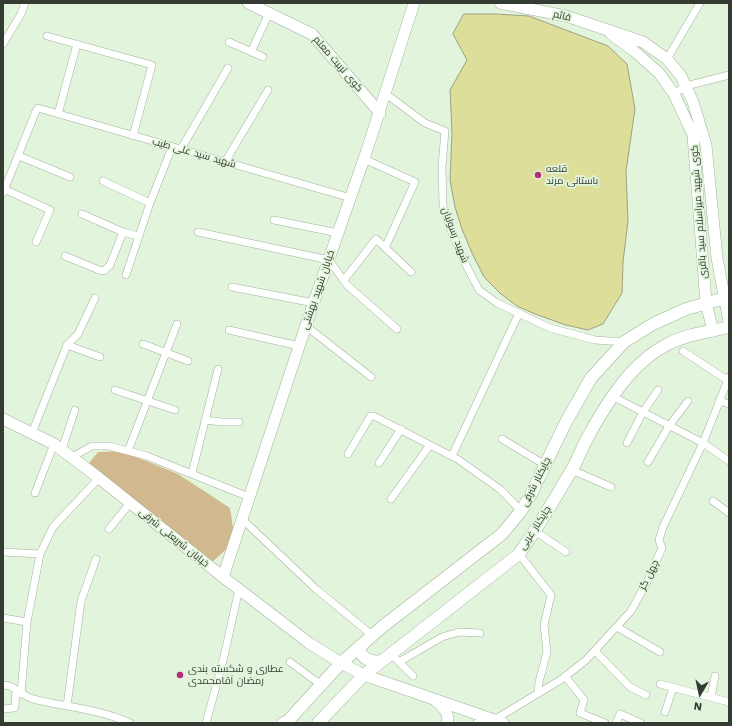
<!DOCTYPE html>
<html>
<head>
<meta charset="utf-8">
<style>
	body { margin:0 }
	#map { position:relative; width:732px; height:726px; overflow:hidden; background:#e2f5dc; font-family:"Work Sans",sans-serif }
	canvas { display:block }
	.frame { position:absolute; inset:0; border:4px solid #343b32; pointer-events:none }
	.north { position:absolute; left:680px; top:674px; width:40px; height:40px; -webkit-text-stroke:3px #e2f5dc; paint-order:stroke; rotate:189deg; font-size:11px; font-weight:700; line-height:16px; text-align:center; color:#343b32 }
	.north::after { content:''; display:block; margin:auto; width:14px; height:18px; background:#343b32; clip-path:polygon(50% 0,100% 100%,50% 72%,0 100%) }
</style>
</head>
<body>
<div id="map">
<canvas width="732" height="726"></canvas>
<div class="frame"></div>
<div class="north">N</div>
</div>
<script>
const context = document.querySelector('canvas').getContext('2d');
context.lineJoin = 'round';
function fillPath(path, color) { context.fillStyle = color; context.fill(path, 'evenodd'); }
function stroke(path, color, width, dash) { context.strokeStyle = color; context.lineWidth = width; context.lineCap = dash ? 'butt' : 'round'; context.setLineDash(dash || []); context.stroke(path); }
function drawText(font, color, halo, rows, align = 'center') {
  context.font = font + ' "Work Sans",Cairo,sans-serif'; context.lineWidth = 3.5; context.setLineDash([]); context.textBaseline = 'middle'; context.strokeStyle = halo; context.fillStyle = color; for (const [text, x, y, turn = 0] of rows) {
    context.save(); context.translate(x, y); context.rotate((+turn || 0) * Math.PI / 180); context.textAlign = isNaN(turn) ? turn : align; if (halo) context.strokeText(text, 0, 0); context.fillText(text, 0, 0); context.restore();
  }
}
fillPath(new Path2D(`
	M 122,451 L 178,474 L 230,508 L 233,528 L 230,546 L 212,562 L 89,463 L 98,452 Z`), '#d2b88e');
const building = new Path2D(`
	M 464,14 L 495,14 L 529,16 L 608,46 L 627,64 L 635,109 L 626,171 L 628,221 L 623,262 L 622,293 L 603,324 L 588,330 L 566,325 L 535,314 L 517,306 L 501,294 L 484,277 L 472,253 L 462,229 L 455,207 L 450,180 L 452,133 L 450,90 L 467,60 L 453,34 Z`);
fillPath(building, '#dcde99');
stroke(building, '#9e9f84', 1);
const street = new Path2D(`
	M 47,36 L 152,65 L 133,136
	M 229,42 L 263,57
	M 3,44 L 21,14 L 25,3
	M 251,52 L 269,13
	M 667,59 L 700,3
	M 386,94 L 425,123 L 445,131 L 442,166 L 443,206 L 450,228 L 466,265 L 479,290 L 497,303 L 550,328 L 595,340 L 624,342
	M 674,94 L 686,86 L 729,75
	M 58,114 L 77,44
	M 181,149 L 228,68
	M 19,156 L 70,177
	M 364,159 L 415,182 L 385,248
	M 225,162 L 268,90
	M 103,181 L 150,203
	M 4,189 L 50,210 L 36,242
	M 3,193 L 36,111 L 38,108 L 351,198
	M 82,214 L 123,232 L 138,236
	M 274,220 L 338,233
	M 198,232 L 329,260 L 347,285 L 397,329
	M 65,256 L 99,270 L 104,271 L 110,265 L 123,232
	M 126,275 L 150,203 L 172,147
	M 344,280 L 376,239 L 411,272
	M 232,287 L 314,303
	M 306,326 L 371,377
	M 229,330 L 299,346
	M 143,344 L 188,361
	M 67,345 L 100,357
	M 683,351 L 727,380
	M 115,390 L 175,410
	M 612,396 L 703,443 L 729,461
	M 719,401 L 729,404
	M 205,420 L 221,422 L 239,422
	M 32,433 L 67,345 L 78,334 L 95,298
	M 502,439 L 545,465
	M 627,443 L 643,412 L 658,390
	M 62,449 L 75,410
	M 128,451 L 177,324
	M 348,454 L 370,417 L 371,416 L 374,416 L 459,460 L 501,490 L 521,511
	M 452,456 L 519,313
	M 72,457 L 92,446 L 109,446 L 147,456 L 249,497
	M 648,462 L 669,426 L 688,401
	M 379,463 L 401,429
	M 572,470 L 611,487
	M 192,473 L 218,369
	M 35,493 L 54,444
	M 391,499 L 430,445
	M 713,501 L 729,513
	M 242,519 L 316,589 L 372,635
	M 109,529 L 130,503
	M 535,531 L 566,552
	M 3,552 L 40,554 L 27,622 L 21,694
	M 40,554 L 53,527 L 99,478
	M 519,554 L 551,595 L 544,625 L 547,652 L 539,682 L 538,693
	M 3,618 L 27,622
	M 617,627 L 660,652
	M 595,651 L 630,687 L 646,695
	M 396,659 L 413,676
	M 290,662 L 321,685
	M 399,662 L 442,637 L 459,632 L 480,633
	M 565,676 L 584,700 L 580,713 L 605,723
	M 660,684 L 729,702
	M 3,685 C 13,684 22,696 33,699 C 66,707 99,709 130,723
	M 711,697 L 715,676
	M 67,706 L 81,601 L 96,559
	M 3,709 L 14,708 L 15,707 L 16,690
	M 665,712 L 673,688
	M 206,723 L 223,661 L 239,589
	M 477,723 L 494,720 L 562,679 L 586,660 L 631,611 L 648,580 L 662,548 L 659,540 L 663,527 L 703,443 L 729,377
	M 616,723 L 620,714 L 641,723`);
const secondary = new Path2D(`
	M 248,3 L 312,34 L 380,113
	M 500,3 L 566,16 L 643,42 L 667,59 L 681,76 L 693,102 L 706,145 L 717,258 L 729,322
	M 611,34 L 633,50 L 659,73 L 674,94 L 693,135 L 706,303 L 713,331
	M 3,419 L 54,444 L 99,478 L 223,577 L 309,643 L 341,663 L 364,675 L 503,723
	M 223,577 L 308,319 L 366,153 L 414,3
	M 436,701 C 443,707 450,713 447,723`);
const primary = new Path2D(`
	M 359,647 C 361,658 370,663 381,661
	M 283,723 L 287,722 L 341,663 L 382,627 L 502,534 L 521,511 L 530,496 L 566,422 L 591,378 L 624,342 L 653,324 L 686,309 L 729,297
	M 318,723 L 364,675 L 519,554 C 538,527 555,499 571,471 C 578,460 582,447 589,435 C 607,402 632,362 668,344 C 687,334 708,332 729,327`);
stroke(street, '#a0b39b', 8);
stroke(secondary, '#a0b39b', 12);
stroke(primary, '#a0b39b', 13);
stroke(street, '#fff', 7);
stroke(secondary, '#fff', 11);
stroke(primary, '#fff', 12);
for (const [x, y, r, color] of [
	[538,175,4,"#b22e77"],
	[180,675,4,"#b22e77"]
]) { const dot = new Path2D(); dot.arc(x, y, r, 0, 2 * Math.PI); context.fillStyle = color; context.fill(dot); stroke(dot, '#e2f5dc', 1.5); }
drawText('10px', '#343b32', '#e2f5dc', [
	["قائم",562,16,13],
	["کوی تربیت معلم",338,64,49],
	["شهید سید علی طیب",194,153,16],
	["کوی شهید میراسلام سید باقری",699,212,-94],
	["شهید رسولیان",455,235,69],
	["خیابان شهید بهشتی",318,290,-71],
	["چایکنار شرقی",536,482,-63],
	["چایکنار غربی",535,528,-57],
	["خیابان شریعتی شرقی",174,538,39],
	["چهل گز",649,575,-64]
]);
drawText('10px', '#343b32', '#e2f5dc', [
	["قلعه",546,169],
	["باستانی مرند",546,181],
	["عطاری و شکسته بندی",188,669],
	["رمضان آقامحمدی",188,681]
], 'left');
</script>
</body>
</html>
